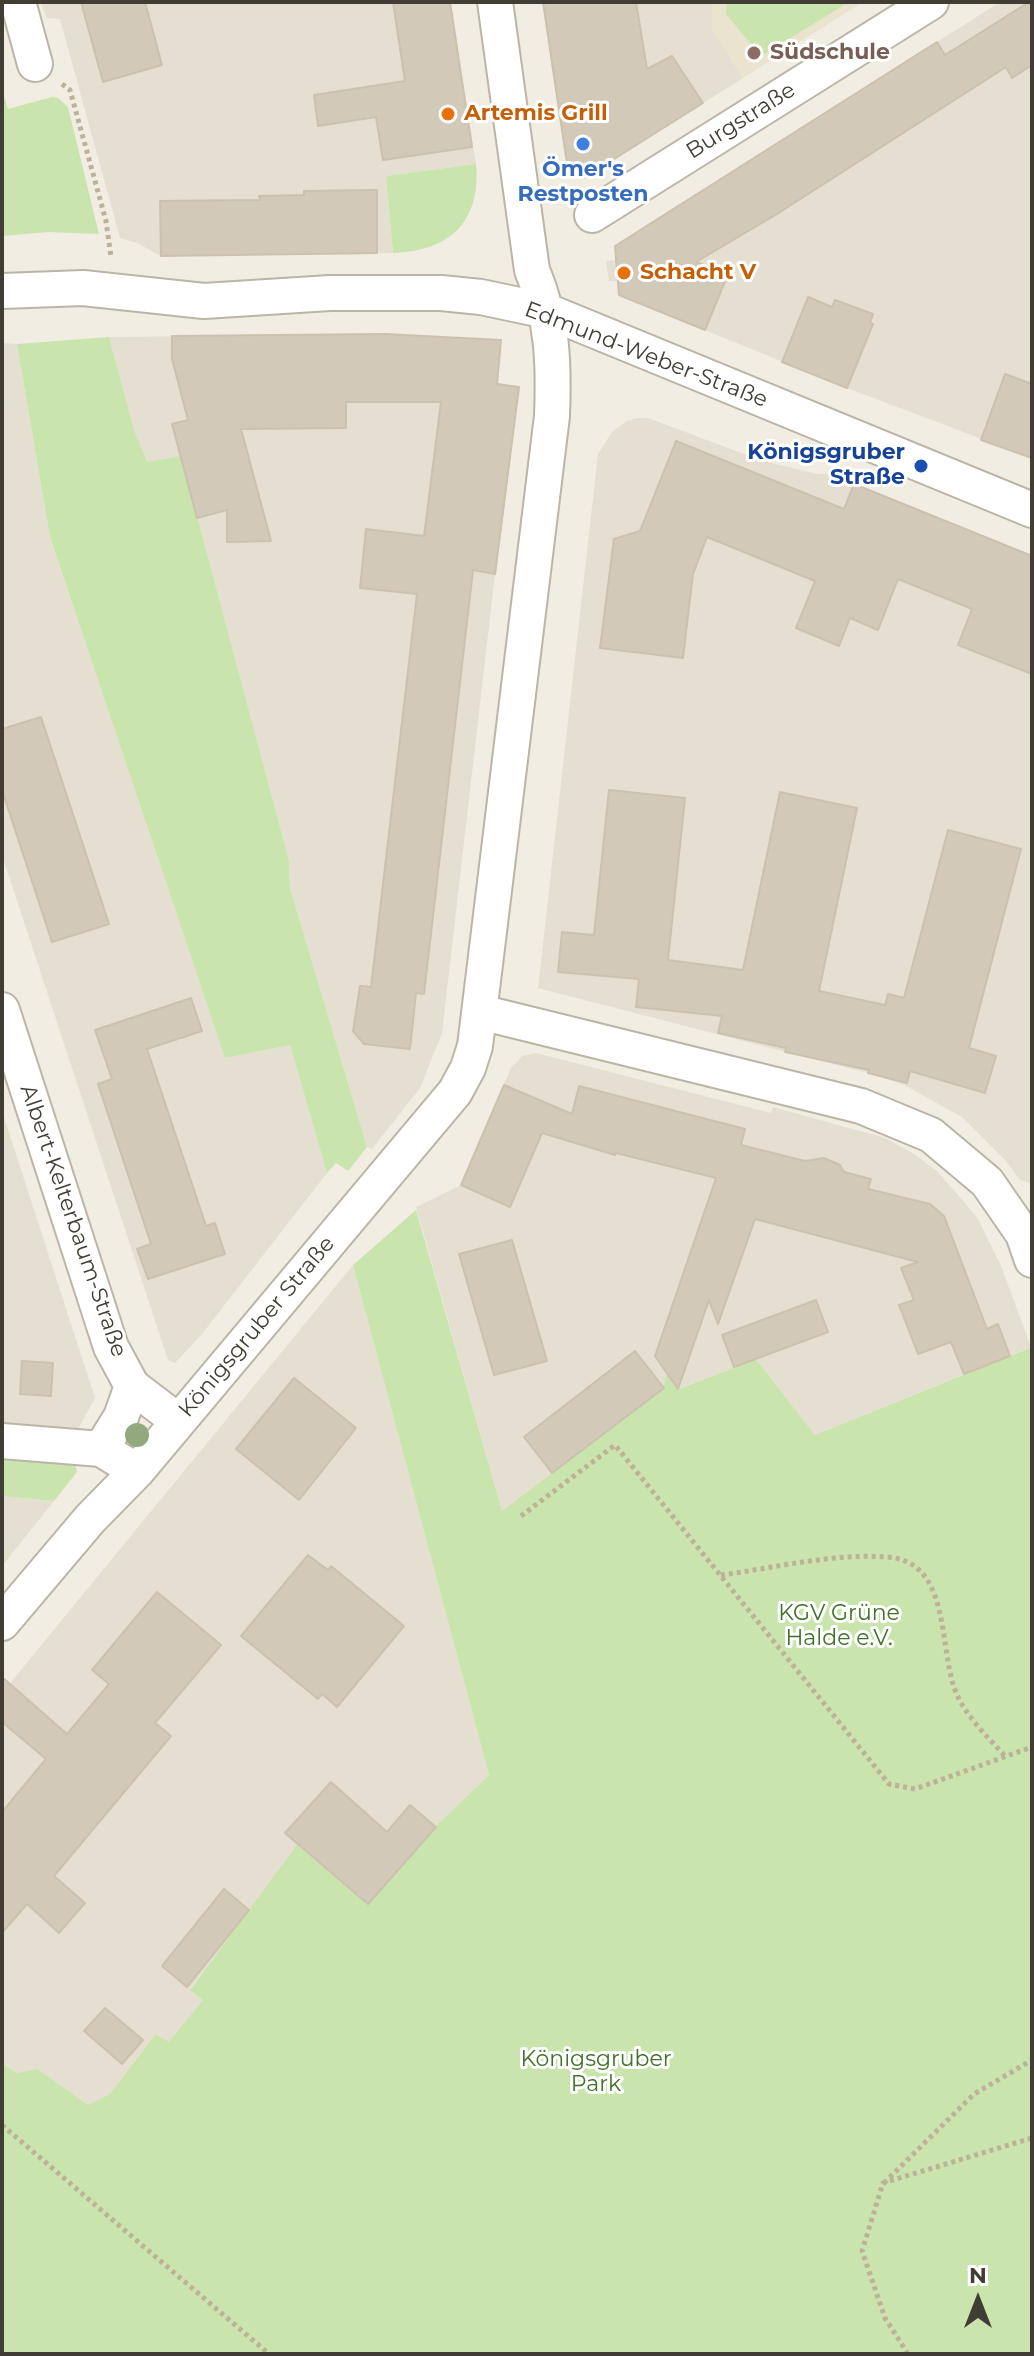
<!DOCTYPE html>
<html>
<head>
<meta charset="utf-8">
<style>
	body { margin:0 }
	#map { position:relative; width:1034px; height:2356px; overflow:hidden; background:#f1ede3; font-family:Montserrat,sans-serif }
	canvas { display:block }
	.frame { position:absolute; inset:0; border:4px solid #423d34; pointer-events:none }
	.north { position:absolute; left:938px; top:2260px; width:80px; height:80px; -webkit-text-stroke:6px #fff; paint-order:stroke; rotate:0deg; font-size:22px; font-weight:700; line-height:32px; text-align:center; color:#423d34 }
	.north::after { content:''; display:block; margin:auto; width:28px; height:36px; background:#423d34; clip-path:polygon(50% 0,100% 100%,50% 72%,0 100%) }
</style>
</head>
<body>
<div id="map">
<canvas width="1034" height="2356"></canvas>
<div class="frame"></div>
<div class="north">N</div>
</div>
<script>
const context = document.querySelector('canvas').getContext('2d');
context.lineJoin = 'round';
function fillPath(path, color) { context.fillStyle = color; context.fill(path, 'evenodd'); }
function stroke(path, color, width, dash) { context.strokeStyle = color; context.lineWidth = width; context.lineCap = dash ? 'butt' : 'round'; context.setLineDash(dash || []); context.stroke(path); }
function drawText(font, color, halo, rows, align = 'center') {
  context.font = font + ' Montserrat,sans-serif'; context.lineWidth = 6; context.setLineDash([]); context.textBaseline = 'middle'; context.strokeStyle = halo; context.fillStyle = color; for (const [text, x, y, turn = 0] of rows) {
    context.save(); context.translate(x, y); context.rotate((+turn || 0) * Math.PI / 180); context.textAlign = isNaN(turn) ? turn : align; if (halo) context.strokeText(text, 0, 0); context.fillText(text, 0, 0); context.restore();
  }
}
fillPath(new Path2D(`
	M 40,2 L 450,2 L 476,164 L 386,176 L 393,253 L 161,256 L 137,243 L 120,238 L 60,19 L 47,18 Z
	M 543,2 L 712,2 L 712,29 L 743,78 L 585,178 L 568,170 Z
	M 1000,2 L 1032,2 L 1032,458 L 847,388 L 619,295 L 618,281 L 609,281 L 606,261 L 616,260 L 615,246 Z
	M 385,334 L 501,340 L 498,384 L 519,387 L 501,530 L 454,516 L 465,569 L 495,574 L 442,1033 L 420,1088 L 372,1149 L 367,1147 L 290,888 L 289,861 L 181,456 L 149,463 L 135,433 L 109,337 Z
	M 2,343 L 17,344 L 50,537 L 225,1058 L 290,1045 L 327,1173 L 202,1334 L 175,1363 L 168,1360 L 2,855 Z
	M 637,418 L 648,418 L 760,460 L 817,474 L 827,474 L 1032,555 L 1032,1184 L 1020,1180 L 1006,1161 L 962,1117 L 906,1086 L 879,1076 L 538,988 L 598,454 L 612,432 L 627,421 Z
	M 536,1053 L 771,1113 L 773,1107 L 885,1138 L 914,1154 L 938,1172 L 977,1217 L 1001,1266 L 1031,1347 L 815,1435 L 756,1359 L 678,1389 L 663,1388 L 502,1511 L 416,1207 L 461,1185 L 511,1068 L 522,1056 Z
	M 2,1111 L 95,1398 L 76,1433 L 2,1430 Z
	M 353,1265 L 489,1775 L 435,1827 L 368,1905 L 298,1846 L 190,1989 L 204,1999 L 169,2043 L 157,2034 L 110,2094 L 88,2105 L 37,2070 L 17,2073 L 2,2063 L 2,1693 Z
	M 2,1496 L 54,1501 L 2,1566 Z`), '#e4dfd1');
fillPath(new Path2D(`
	M 712,2 L 863,2 L 743,78 L 712,29 Z`), '#eae3cd');
fillPath(new Path2D(`
	M 727,2 L 849,2 L 761,56 L 726,14 Z
	M 2,89 L 8,109 L 52,97 L 58,98 L 68,107 L 99,234 L 48,232 L 2,236 Z
	M 476,164 C 481,222 450,251 393,253 L 386,176 Z
	M 109,337 L 135,433 L 148,462 L 181,456 L 289,861 L 290,888 L 367,1147 L 348,1171 L 336,1163 L 327,1173 L 290,1045 L 225,1058 L 50,537 L 17,344 Z
	M 416,1210 L 502,1511 L 663,1388 L 667,1373 L 679,1389 L 756,1359 L 815,1435 L 1032,1347 L 1032,2354 L 2,2354 L 2,2063 L 17,2073 L 37,2069 L 88,2105 L 110,2094 L 156,2034 L 169,2042 L 203,2000 L 190,1990 L 297,1845 L 368,1904 L 435,1827 L 489,1775 L 353,1265 Z
	M 2,1451 L 75,1463 L 77,1472 L 54,1501 L 2,1496 Z`), '#c9e4ad');
const building = new Path2D(`
	M 81,2 L 145,2 L 162,65 L 103,82 Z
	M 393,2 L 450,2 L 472,147 L 383,160 L 376,117 L 318,126 L 314,95 L 405,81 Z
	M 543,2 L 636,2 L 647,69 L 672,56 L 703,103 L 584,178 L 568,170 Z
	M 1029,2 L 1032,2 L 1032,65 L 1012,78 L 1006,67 L 777,214 L 696,262 L 728,274 L 705,330 L 619,295 L 615,246 L 937,42 L 945,55 Z
	M 377,190 L 377,253 L 161,256 L 160,201 L 260,200 L 259,196 L 304,195 L 304,191 Z
	M 808,297 L 832,307 L 835,300 L 873,314 L 870,323 L 873,324 L 847,388 L 782,362 Z
	M 385,334 L 501,340 L 497,384 L 519,387 L 495,574 L 473,570 L 424,994 L 416,993 L 410,1049 L 364,1044 L 353,1031 L 360,986 L 371,987 L 417,594 L 360,588 L 366,529 L 424,536 L 441,402 L 346,402 L 346,428 L 241,429 L 271,541 L 227,542 L 227,510 L 197,518 L 172,424 L 188,420 L 172,359 L 172,336 Z
	M 1005,374 L 1032,384 L 1032,458 L 981,440 Z
	M 676,441 L 844,509 L 854,484 L 1032,556 L 1032,674 L 958,645 L 972,609 L 898,579 L 878,630 L 850,618 L 839,646 L 796,628 L 815,581 L 707,537 L 693,574 L 683,658 L 600,648 L 614,539 L 640,531 Z
	M 41,717 L 109,924 L 52,942 L 2,790 L 2,729 Z
	M 609,790 L 685,798 L 668,960 L 743,970 L 780,792 L 857,808 L 819,991 L 885,1005 L 888,994 L 904,998 L 948,830 L 1021,849 L 969,1048 L 996,1056 L 985,1093 L 910,1071 L 907,1083 L 868,1073 L 869,1070 L 785,1052 L 786,1048 L 718,1033 L 722,1016 L 636,1007 L 639,979 L 558,972 L 562,932 L 594,935 Z
	M 191,998 L 202,1031 L 147,1049 L 206,1226 L 215,1223 L 225,1254 L 148,1279 L 137,1249 L 151,1244 L 98,1084 L 112,1079 L 95,1030 Z
	M 504,1085 L 572,1114 L 579,1086 L 745,1129 L 741,1145 L 805,1161 L 824,1158 L 840,1165 L 844,1172 L 871,1179 L 868,1189 L 930,1204 L 944,1216 L 987,1329 L 998,1324 L 1010,1356 L 964,1374 L 951,1342 L 918,1354 L 899,1305 L 914,1300 L 901,1268 L 918,1262 L 755,1219 L 718,1324 L 709,1300 L 678,1389 L 655,1356 L 716,1178 L 616,1153 L 615,1155 L 542,1133 L 510,1207 L 461,1185 Z
	M 512,1240 L 547,1361 L 494,1375 L 459,1254 Z
	M 816,1300 L 828,1332 L 734,1367 L 722,1335 Z
	M 635,1351 L 664,1388 L 552,1473 L 524,1437 Z
	M 22,1361 L 53,1363 L 51,1396 L 20,1394 Z
	M 294,1378 L 356,1428 L 299,1500 L 236,1449 Z
	M 308,1555 L 328,1570 L 331,1566 L 404,1626 L 337,1707 L 322,1694 L 318,1699 L 241,1636 Z
	M 157,1592 L 221,1645 L 155,1723 L 171,1736 L 54,1876 L 85,1903 L 59,1933 L 27,1904 L 2,1933 L 2,1812 L 46,1759 L 2,1722 L 2,1677 L 67,1734 L 109,1684 L 92,1670 Z
	M 331,1782 L 387,1832 L 410,1805 L 436,1827 L 368,1904 L 285,1833 Z
	M 224,1889 L 249,1910 L 187,1987 L 162,1966 Z
	M 105,2008 L 143,2040 L 122,2064 L 84,2031 Z`);
fillPath(building, '#d2c9b9');
stroke(building, '#ccc1ad', 2);
const minor = new Path2D(`
	M 18,2 L 35,64
	M 592,215 L 931,2
	M 2,291 L 83,288 L 204,301 L 330,293 L 441,293 L 481,297 L 547,311 L 1032,510
	M 2,1010 L 111,1347 L 132,1386 L 178,1421
	M 480,1012 L 861,1106 L 931,1135 L 987,1182 L 1023,1234 L 1032,1260
	M 2,1441 L 101,1449 L 137,1471
	M 101,1449 L 121,1417 L 132,1386
	M 2,1623 L 90,1519 L 137,1471 L 455,1092 L 468,1068 L 475,1046 L 552,416 C 554,365 553,319 532,270 L 495,2`);
stroke(minor, '#bcb5a6', 38);
stroke(new Path2D(`
	M 62,84 L 70,90 L 106,221 L 111,257
	M 521,1516 L 615,1445 L 889,1784 L 915,1789 L 1032,1747
	M 721,1575 C 775,1568 832,1553 887,1557 C 950,1561 939,1644 954,1687 C 963,1714 987,1736 1005,1756
	M 2,2125 L 269,2354
	M 884,2183 L 974,2094 L 1032,2060
	M 908,2354 L 885,2318 L 862,2251 L 883,2183 L 1032,2138`), '#bdb198', 5, [4, 4]);
stroke(minor, '#fff', 34);
context.fillStyle = '#91a97d';
for (const [x, y] of [
	[137,1435]
]) { context.beginPath(); context.arc(x, y, 12, 0, 2 * Math.PI); context.fill(); }
for (const [x, y, r, color] of [
	[754,53,8,"#8d6e63"],
	[448,114,8,"#e8710a"],
	[583,144,8,"#3f7fe0"],
	[624,273,8,"#e8710a"],
	[921,466,8,"#1a4fb4"]
]) { const dot = new Path2D(); dot.arc(x, y, r, 0, 2 * Math.PI); context.fillStyle = color; context.fill(dot); stroke(dot, '#fff', 3); }
drawText('bold 22px', '#785e54', '#fff', [
	["Südschule",770,53]
], 'left');
drawText('bold 22px', '#c56008', '#fff', [
	["Artemis Grill",464,114],
	["Schacht V",640,273]
], 'left');
drawText('22px', '#423d34', '#fff', [
	["Burgstraße",741,121,-32],
	["Edmund-Weber-Straße",646,355,21],
	["Albert-Kelterbaum-Straße",73,1221,71],
	["Königsgruber Straße",257,1327,-50]
]);
drawText('bold 22px', '#366cbe', '#fff', [
	["Ömer's",583,170],
	["Restposten",583,195]
]);
drawText('bold 22px', '#164399', '#fff', [
	["Königsgruber",905,453],
	["Straße",905,478]
], 'right');
drawText('22px', '#42712a', '#fff', [
	["KGV Grüne",839,1614],
	["Halde e.V.",839,1639],
	["Königsgruber",596,2060],
	["Park",596,2085]
]);
</script>
</body>
</html>
